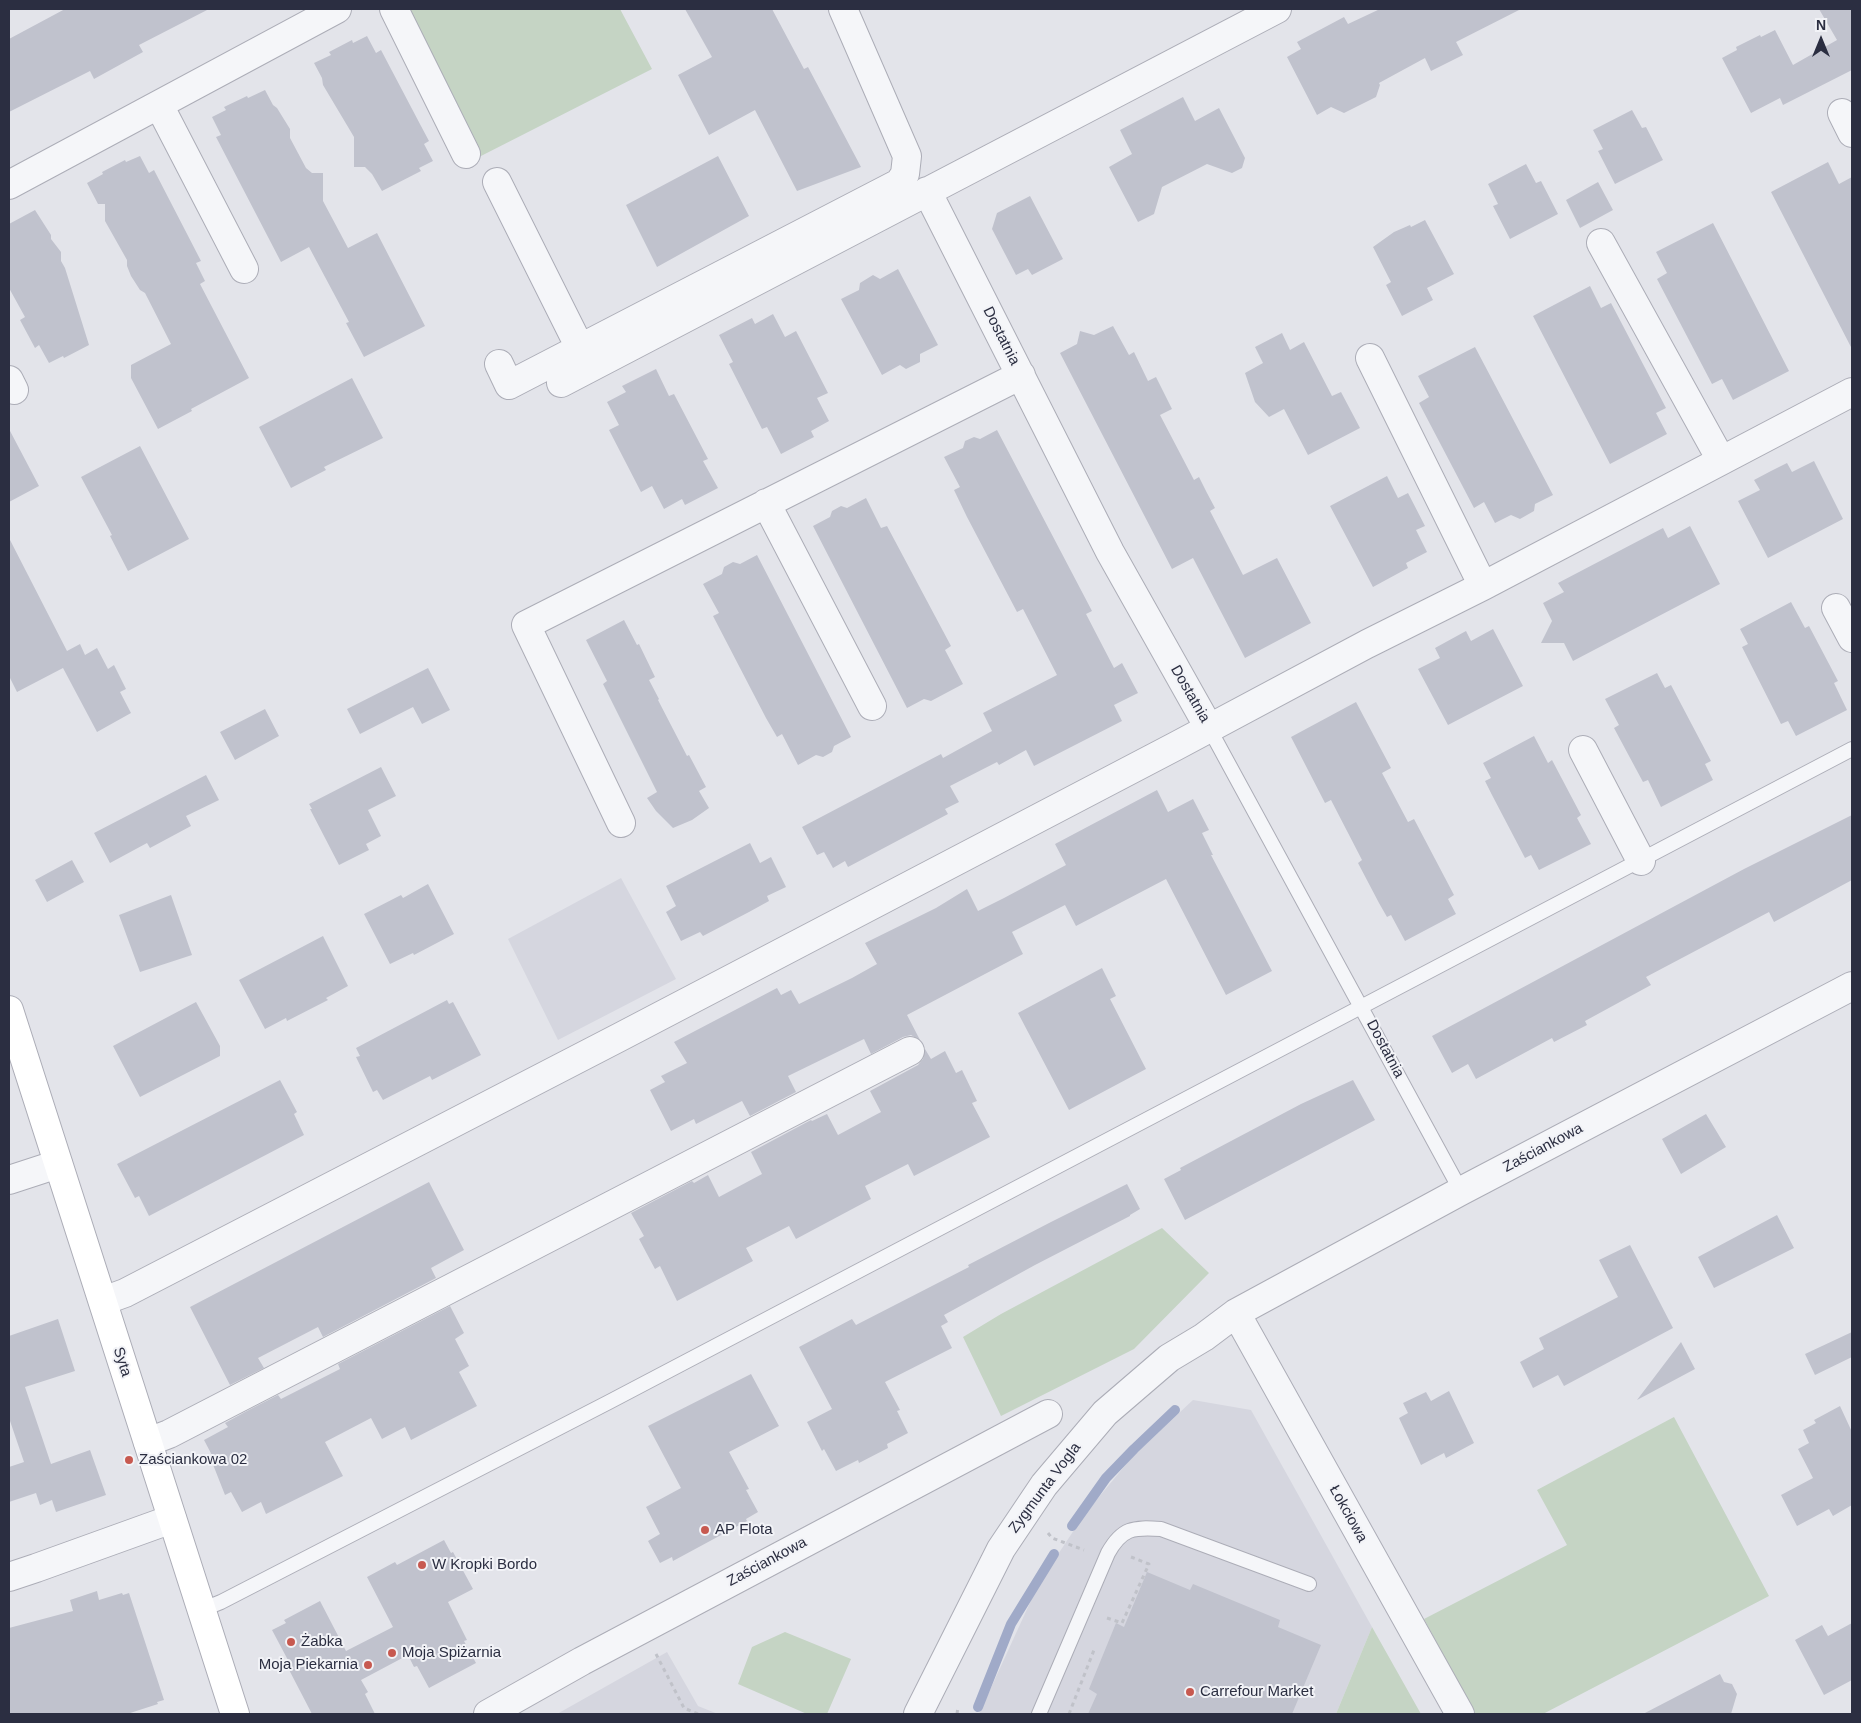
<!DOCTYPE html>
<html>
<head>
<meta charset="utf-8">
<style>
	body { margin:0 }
	#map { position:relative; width:1861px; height:1723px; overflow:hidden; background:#e3e4ea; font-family:Arial,sans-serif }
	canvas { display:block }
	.frame { position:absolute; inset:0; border:10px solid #2b2e41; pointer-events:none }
	.north { position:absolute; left:1796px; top:15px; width:50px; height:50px; -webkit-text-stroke:4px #f2f3f7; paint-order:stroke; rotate:0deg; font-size:14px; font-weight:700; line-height:20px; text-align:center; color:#2b2e41 }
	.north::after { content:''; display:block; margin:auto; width:18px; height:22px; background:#2b2e41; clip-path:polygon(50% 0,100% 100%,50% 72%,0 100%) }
</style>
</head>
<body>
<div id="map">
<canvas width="1861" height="1723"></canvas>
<div class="frame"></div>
<div class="north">N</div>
</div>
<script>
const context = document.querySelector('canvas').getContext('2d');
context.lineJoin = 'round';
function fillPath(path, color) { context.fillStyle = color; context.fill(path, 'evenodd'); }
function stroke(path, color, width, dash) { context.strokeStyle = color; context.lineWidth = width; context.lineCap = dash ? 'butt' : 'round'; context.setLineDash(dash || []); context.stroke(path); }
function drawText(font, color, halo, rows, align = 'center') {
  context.font = font + ' Arial,sans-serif'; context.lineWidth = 4; context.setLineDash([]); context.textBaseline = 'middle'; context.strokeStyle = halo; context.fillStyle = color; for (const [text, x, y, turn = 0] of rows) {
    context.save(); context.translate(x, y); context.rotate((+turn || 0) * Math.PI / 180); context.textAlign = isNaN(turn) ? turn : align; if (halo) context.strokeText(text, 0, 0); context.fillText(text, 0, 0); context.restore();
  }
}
fillPath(new Path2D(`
	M 621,878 L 676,979 L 558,1040 L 508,939 Z
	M 1193,1400 L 1251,1410 L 1372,1627 L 1336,1714 L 979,1714 L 1039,1583 L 1084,1515 L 1133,1456 Z
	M 667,1652 L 698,1706 L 718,1714 L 557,1714 Z`), '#d5d6df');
fillPath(new Path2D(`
	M 401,9 L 620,9 L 652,69 L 479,157 Z
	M 1162,1228 L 1209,1273 L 1134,1349 L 1001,1416 L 963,1337 L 1001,1314 Z
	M 1674,1417 L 1769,1596 L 1543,1714 L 1475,1714 L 1424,1619 L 1567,1545 L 1537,1490 Z
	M 1372,1627 L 1421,1714 L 1336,1714 Z
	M 785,1632 L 851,1659 L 827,1714 L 807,1714 L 738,1684 L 752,1647 Z`), '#c5d4c4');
stroke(new Path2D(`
	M 1072,1526 L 1106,1478 L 1134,1449 L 1175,1410
	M 978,1707 L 1011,1624 L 1054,1554`), '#a0aac8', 10);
fillPath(new Path2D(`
	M 65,9 L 209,9 L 139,45 L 143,52 L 94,79 L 90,71 L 9,112 L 9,39 Z
	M 685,9 L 772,9 L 804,69 L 808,67 L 861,167 L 797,191 L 755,110 L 709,135 L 678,75 L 712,57 Z
	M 1380,9 L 1521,9 L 1456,42 L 1463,55 L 1431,71 L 1425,58 L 1379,83 L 1380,85 L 1376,97 L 1344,113 L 1331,107 L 1317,115 L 1287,57 L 1301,49 L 1297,42 L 1344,17 L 1348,24 Z
	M 1819,9 L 1852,9 L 1852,70 L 1783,105 L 1780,98 L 1751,113 L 1722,58 L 1737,50 L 1736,47 L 1760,35 L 1761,37 L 1775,30 L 1793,65 L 1837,40 Z
	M 367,36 L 376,53 L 381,50 L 421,126 L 429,141 L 424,144 L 433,161 L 419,168 L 421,171 L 382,191 L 372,174 L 365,167 L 354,167 L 354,137 L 323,85 L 322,78 L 314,63 L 331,55 L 329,52 L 352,40 L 353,43 Z
	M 265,90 L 273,105 L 277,108 L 290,129 L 290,138 L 306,168 L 312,173 L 323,173 L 323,201 L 348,248 L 377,233 L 425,326 L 364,357 L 346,323 L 349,322 L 309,247 L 281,262 L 216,137 L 221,135 L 212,117 L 226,110 L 224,107 L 247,96 L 248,98 Z
	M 1183,97 L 1195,121 L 1219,108 L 1245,158 L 1242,168 L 1232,173 L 1207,164 L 1162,187 L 1154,214 L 1138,222 L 1109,167 L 1132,154 L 1120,130 Z
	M 1632,110 L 1642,128 L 1646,127 L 1663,160 L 1615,184 L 1598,151 L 1603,149 L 1593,130 Z
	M 140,156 L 149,173 L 154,170 L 201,261 L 196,263 L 205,281 L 200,284 L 249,378 L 191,409 L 192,411 L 158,429 L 131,378 L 131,365 L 171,344 L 145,293 L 140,290 L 131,276 L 127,266 L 127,260 L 105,221 L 105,204 L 98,204 L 87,183 L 103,174 L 102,172 L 125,160 L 126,162 Z
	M 718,156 L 749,216 L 657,267 L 626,205 Z
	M 1828,162 L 1839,184 L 1852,177 L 1852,349 L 1771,192 Z
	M 1526,164 L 1536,183 L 1541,181 L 1558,214 L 1510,239 L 1493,206 L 1498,204 L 1488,184 Z
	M 1598,182 L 1613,210 L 1580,228 L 1566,200 Z
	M 1030,196 L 1063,259 L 1032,275 L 1028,269 L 1016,275 L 992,229 L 997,213 Z
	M 35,210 L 51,235 L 51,239 L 61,252 L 61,261 L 65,268 L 89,345 L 64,358 L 63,356 L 49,363 L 39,345 L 35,348 L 20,320 L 25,317 L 9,288 L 9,224 Z
	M 1425,220 L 1454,274 L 1427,288 L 1433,300 L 1402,316 L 1386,285 L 1391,282 L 1373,247 L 1394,232 L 1410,225 L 1411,227 Z
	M 1713,223 L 1789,371 L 1733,400 L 1722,379 L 1712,384 L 1657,279 L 1667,273 L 1656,252 Z
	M 898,269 L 938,345 L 920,354 L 920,362 L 906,369 L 900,365 L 882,375 L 841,299 L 859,290 L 860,283 L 873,275 L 880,279 Z
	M 1590,286 L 1601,308 L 1611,303 L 1666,408 L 1656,413 L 1667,434 L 1610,464 L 1533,316 Z
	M 773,314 L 785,337 L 796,331 L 828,393 L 817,398 L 829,421 L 811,431 L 814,437 L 781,454 L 767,427 L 762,429 L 729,364 L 733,362 L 719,335 L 752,318 L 755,324 Z
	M 1113,326 L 1129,355 L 1134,352 L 1148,381 L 1156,377 L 1172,409 L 1160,415 L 1194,480 L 1199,477 L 1207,493 L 1215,508 L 1210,511 L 1243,575 L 1277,558 L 1311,623 L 1245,658 L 1193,558 L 1172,569 L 1060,353 L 1077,344 L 1080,331 L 1094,335 Z
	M 1282,333 L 1290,350 L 1304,342 L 1332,396 L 1341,392 L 1360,428 L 1308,455 L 1284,409 L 1269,417 L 1255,402 L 1245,373 L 1263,363 L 1255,347 Z
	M 1475,347 L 1553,495 L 1535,504 L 1534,511 L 1520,519 L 1511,515 L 1495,523 L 1484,502 L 1474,508 L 1419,403 L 1429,397 L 1418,376 Z
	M 656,369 L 669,396 L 674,394 L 708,459 L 703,461 L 718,488 L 685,505 L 682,499 L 664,509 L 652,486 L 641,492 L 609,430 L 619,425 L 607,402 L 626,392 L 622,386 Z
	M 352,378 L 383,438 L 324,467 L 326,470 L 291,488 L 259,427 Z
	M 9,429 L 39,486 L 9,502 Z
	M 997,430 L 1092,611 L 1086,614 L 1114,668 L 1122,663 L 1138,693 L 1114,705 L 1122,721 L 1034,766 L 1026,750 L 999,765 L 997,762 L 950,786 L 959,802 L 945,809 L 948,814 L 848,867 L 845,861 L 833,868 L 824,852 L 817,855 L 802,827 L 941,754 L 943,758 L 992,731 L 983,713 L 1057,675 L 1023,609 L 1017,612 L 967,517 L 954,490 L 960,487 L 944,457 L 963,448 L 965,441 L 974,437 L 980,439 Z
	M 140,446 L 189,539 L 128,571 L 110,536 L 112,535 L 81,477 Z
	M 1814,461 L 1843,519 L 1768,558 L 1738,501 L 1760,490 L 1754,480 L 1771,471 L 1787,463 L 1792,472 Z
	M 1387,476 L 1398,498 L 1408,493 L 1425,526 L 1416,530 L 1427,552 L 1406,563 L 1408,568 L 1373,587 L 1330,506 Z
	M 866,498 L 881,528 L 887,526 L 951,646 L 945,650 L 963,684 L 931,701 L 924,699 L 907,708 L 813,526 L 830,517 L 832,511 L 841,506 L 847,508 Z
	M 1690,526 L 1720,584 L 1573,661 L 1564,643 L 1541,643 L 1552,621 L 1543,603 L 1564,592 L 1558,583 L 1663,528 L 1668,538 Z
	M 9,538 L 67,651 L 80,644 L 85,655 L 97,648 L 108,669 L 114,665 L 126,689 L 120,692 L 131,713 L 97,732 L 63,668 L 17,692 L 9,676 Z
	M 757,555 L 851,737 L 834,746 L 832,752 L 823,757 L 816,755 L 798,765 L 782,734 L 777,737 L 766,718 L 713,616 L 719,613 L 703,584 L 722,574 L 724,567 L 733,562 L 740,564 Z
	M 1791,602 L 1805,628 L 1809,626 L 1838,681 L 1834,683 L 1847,710 L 1796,736 L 1788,721 L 1781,724 L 1742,647 L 1748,644 L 1740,629 Z
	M 624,620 L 637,645 L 639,644 L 655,677 L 649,680 L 659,699 L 658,700 L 687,756 L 689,755 L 706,787 L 699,791 L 709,808 L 692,820 L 673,828 L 656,811 L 647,798 L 657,792 L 603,684 L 607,681 L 586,640 Z
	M 1493,629 L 1523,686 L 1448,725 L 1418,669 L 1440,658 L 1435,648 L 1466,631 L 1471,641 Z
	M 428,668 L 450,710 L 422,724 L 413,707 L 360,734 L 347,709 Z
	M 1657,673 L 1665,688 L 1671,685 L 1711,761 L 1705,764 L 1713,780 L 1661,807 L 1648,780 L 1643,782 L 1636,769 L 1614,728 L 1619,725 L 1605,699 Z
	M 1356,702 L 1391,768 L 1382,773 L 1408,822 L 1414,819 L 1454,895 L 1448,899 L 1456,914 L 1405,941 L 1391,915 L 1387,917 L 1379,903 L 1358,863 L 1362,860 L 1331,800 L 1325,803 L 1291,737 Z
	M 265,709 L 279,736 L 235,760 L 220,732 Z
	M 1534,736 L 1548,763 L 1552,760 L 1581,815 L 1577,818 L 1591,844 L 1539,870 L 1531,855 L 1525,858 L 1492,795 L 1485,781 L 1491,778 L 1483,763 Z
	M 381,767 L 396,796 L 368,810 L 381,836 L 366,844 L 369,850 L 339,865 L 310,809 L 312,809 L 309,804 Z
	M 206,775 L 219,800 L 186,816 L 191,826 L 150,848 L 147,843 L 110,863 L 94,833 Z
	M 1157,790 L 1168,812 L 1193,799 L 1209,830 L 1202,833 L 1213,855 L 1211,855 L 1272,971 L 1226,995 L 1166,879 L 1076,926 L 1065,905 L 1012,932 L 1023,954 L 907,1015 L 920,1040 L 911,1035 L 903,1037 L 871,1054 L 864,1039 L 788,1076 L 796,1092 L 750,1116 L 742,1101 L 696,1124 L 694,1119 L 671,1131 L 650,1090 L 665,1082 L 661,1076 L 687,1063 L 674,1042 L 777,988 L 781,995 L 791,990 L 799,1004 L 852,978 L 877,964 L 865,943 L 936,908 L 967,889 L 978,911 L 1004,898 L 1066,865 L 1055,844 Z
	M 1852,815 L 1852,880 L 1774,922 L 1769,912 L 1646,977 L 1651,985 L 1585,1021 L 1587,1025 L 1554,1042 L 1552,1038 L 1476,1079 L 1468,1064 L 1452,1073 L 1432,1036 L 1744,869 Z
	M 750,843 L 760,863 L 771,857 L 786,887 L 767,896 L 769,901 L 749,912 L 703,936 L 700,932 L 681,941 L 666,912 L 676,906 L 666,886 Z
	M 72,860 L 84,882 L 47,902 L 35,880 Z
	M 428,884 L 454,934 L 414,955 L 413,953 L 390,964 L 364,914 L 401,895 L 403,898 Z
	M 171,895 L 192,955 L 140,972 L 119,915 Z
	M 323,936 L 348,986 L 326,998 L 328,1000 L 287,1021 L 286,1018 L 265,1029 L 239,980 Z
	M 1102,968 L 1116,996 L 1110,999 L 1146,1069 L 1069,1110 L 1018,1013 Z
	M 447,1000 L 449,1004 L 453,1002 L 481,1055 L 432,1080 L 430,1076 L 383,1100 L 377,1090 L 373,1092 L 356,1057 L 360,1056 L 356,1048 Z
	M 196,1002 L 220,1046 L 220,1056 L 140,1097 L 113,1046 Z
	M 925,1049 L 931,1059 L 945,1051 L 956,1073 L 962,1070 L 977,1101 L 972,1103 L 990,1137 L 914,1176 L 908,1164 L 865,1186 L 871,1199 L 796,1239 L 789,1226 L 746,1248 L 753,1261 L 677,1301 L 660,1266 L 655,1269 L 639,1239 L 644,1236 L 631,1213 L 692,1181 L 694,1183 L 708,1175 L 719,1197 L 762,1174 L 751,1152 L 811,1120 L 812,1121 L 827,1114 L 838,1135 L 881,1112 L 870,1091 L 918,1065 L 923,1059 Z
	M 280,1080 L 297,1112 L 294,1114 L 304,1135 L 149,1216 L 139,1196 L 135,1198 L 117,1164 Z
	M 1353,1080 L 1375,1120 L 1185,1220 L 1164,1179 L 1181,1170 L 1180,1168 L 1301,1104 Z
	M 1706,1114 L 1726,1147 L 1681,1174 L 1662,1139 Z
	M 429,1182 L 464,1250 L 431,1268 L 436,1278 L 323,1337 L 318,1327 L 258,1358 L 264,1368 L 230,1385 L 190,1307 Z
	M 1127,1184 L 1140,1209 L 1130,1215 L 1130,1216 L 1035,1265 L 944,1315 L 948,1322 L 941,1326 L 952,1348 L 885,1382 L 900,1410 L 897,1411 L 908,1433 L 887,1444 L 888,1448 L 859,1463 L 858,1460 L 836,1471 L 824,1449 L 822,1451 L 807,1422 L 832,1409 L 799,1347 L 852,1319 L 856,1325 L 969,1267 L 968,1265 L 1051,1222 Z
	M 1777,1215 L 1794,1248 L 1714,1288 L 1698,1257 Z
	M 1630,1245 L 1673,1328 L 1564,1386 L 1558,1375 L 1533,1388 L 1520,1362 L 1544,1349 L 1539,1338 L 1618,1297 L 1599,1260 Z
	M 450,1306 L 464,1333 L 455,1339 L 469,1366 L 459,1372 L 477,1406 L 411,1440 L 405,1427 L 382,1439 L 371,1418 L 325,1442 L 343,1476 L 266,1514 L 261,1502 L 242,1512 L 231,1492 L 225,1495 L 212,1462 L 215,1461 L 204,1440 L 228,1427 L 225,1423 L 245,1412 L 278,1395 L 281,1399 L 340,1369 L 338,1364 Z
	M 58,1319 L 75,1371 L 25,1387 L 51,1464 L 90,1450 L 106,1495 L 56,1512 L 52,1500 L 40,1505 L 36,1493 L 9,1502 L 9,1467 L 24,1462 L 9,1418 L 9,1336 Z
	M 1852,1332 L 1852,1357 L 1815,1375 L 1805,1354 Z
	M 1681,1342 L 1695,1369 L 1637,1400 Z
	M 751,1374 L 779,1426 L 729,1452 L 749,1489 L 746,1490 L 758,1512 L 746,1519 L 747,1521 L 673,1561 L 672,1557 L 660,1563 L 648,1541 L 660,1534 L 646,1507 L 681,1488 L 648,1426 Z
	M 1449,1391 L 1474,1443 L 1446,1458 L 1444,1453 L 1421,1465 L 1399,1418 L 1408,1413 L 1403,1403 L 1426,1392 L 1431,1401 Z
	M 1840,1406 L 1852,1432 L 1852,1505 L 1833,1516 L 1829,1509 L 1797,1526 L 1781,1495 L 1813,1478 L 1798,1449 L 1809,1443 L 1803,1430 L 1816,1423 L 1814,1420 Z
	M 444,1540 L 451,1553 L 453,1552 L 473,1589 L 448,1602 L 467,1640 L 464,1641 L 476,1663 L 429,1688 L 417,1666 L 414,1667 L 408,1655 L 361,1680 L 368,1692 L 365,1694 L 375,1714 L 312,1714 L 286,1664 L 289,1662 L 272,1630 L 286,1623 L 284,1620 L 320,1601 L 346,1651 L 393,1627 L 367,1577 L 395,1562 L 397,1565 Z
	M 1147,1572 L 1190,1590 L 1193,1584 L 1280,1620 L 1278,1627 L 1321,1645 L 1292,1714 L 1088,1714 L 1097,1694 L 1089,1689 L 1116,1623 L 1124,1627 Z
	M 97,1591 L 99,1600 L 122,1593 L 123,1595 L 129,1593 L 164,1700 L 157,1702 L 158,1704 L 127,1714 L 9,1714 L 9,1628 L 73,1611 L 70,1600 Z
	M 1852,1623 L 1852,1680 L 1824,1695 L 1795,1640 L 1822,1625 L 1828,1636 Z
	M 1720,1674 L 1724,1682 L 1732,1684 L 1737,1694 L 1731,1714 L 1643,1714 Z`), '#c0c2cd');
const lane = new Path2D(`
	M 1209,728 L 1461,1191
	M 201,1610 L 221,1602 L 609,1402 L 1852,749
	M 1039,1714 L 1108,1553 C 1122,1528 1133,1527 1161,1529 L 1309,1584`);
const street = new Path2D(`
	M 394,9 L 466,154
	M 159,105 L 244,269
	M 1842,113 L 1852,133
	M 497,182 L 580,348
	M 9,185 L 337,9
	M 927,191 L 1110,552 L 1209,728
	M 1601,243 L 1721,460
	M 1370,358 L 1483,586
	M 499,364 L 509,385 L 899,183 L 905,174 L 907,156 L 843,9
	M 9,380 L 14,390
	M 561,383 L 1277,9
	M 766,503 L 872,706
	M 1836,608 L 1852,638
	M 1583,750 L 1641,861
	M 621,823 L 526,625 L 1021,375
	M 9,1180 L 58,1164
	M 103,1301 L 125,1293 L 620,1037 L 1176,746 L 1367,644 L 1483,586 L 1852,392
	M 1236,1313 L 1460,1714
	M 148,1442 L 169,1434 L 910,1051
	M 9,1577 L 36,1568 L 172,1519
	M 488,1714 L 582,1661 L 1048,1414
	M 918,1714 L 1001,1549 L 1044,1485 L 1105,1413 L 1169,1358 L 1204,1337 L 1236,1313 L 1461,1191 L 1852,986`);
const secondary = new Path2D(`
	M 9,1010 L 235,1714`);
stroke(lane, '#acadb7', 16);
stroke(street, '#acadb7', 30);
stroke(secondary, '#acadb7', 30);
stroke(new Path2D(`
	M 1048,1533 L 1052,1538 L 1084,1550
	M 1107,1618 L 1122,1623 L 1149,1564 L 1131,1557
	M 656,1654 L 684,1708 L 698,1714
	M 957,1714 L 958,1707
	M 1069,1714 L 1094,1650`), '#c0c2c9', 3, [4, 4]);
stroke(lane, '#f5f6f9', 14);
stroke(street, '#f5f6f9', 28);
stroke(secondary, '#fff', 28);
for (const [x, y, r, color] of [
	[129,1460,5,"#c75950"],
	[705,1530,5,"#c75950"],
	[422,1565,5,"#c75950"],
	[291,1642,5,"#c75950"],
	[392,1653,5,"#c75950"],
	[368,1665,5,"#c75950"],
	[1190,1692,5,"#c75950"]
]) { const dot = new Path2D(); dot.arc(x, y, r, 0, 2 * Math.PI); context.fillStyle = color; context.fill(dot); stroke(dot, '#f2f3f7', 2); }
drawText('15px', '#2b2e41', '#f2f3f7', [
	["Dostatnia",1001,336,63],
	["Dostatnia",1190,694,60],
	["Dostatnia",1385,1049,62],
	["Zaściankowa",1543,1148,-28],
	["Syta",122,1362,72],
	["Zygmunta Vogla",1045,1488,-53],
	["Łokciowa",1348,1514,61],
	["Zaściankowa",767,1562,-28]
]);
drawText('15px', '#2b2e41', '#f2f3f7', [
	["Zaściankowa 02",139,1460],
	["AP Flota",715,1530],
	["W Kropki Bordo",432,1565],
	["Żabka",301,1642],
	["Moja Spiżarnia",402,1653],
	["Moja Piekarnia",358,1665,"right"],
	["Carrefour Market",1200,1692]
], 'left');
</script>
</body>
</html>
